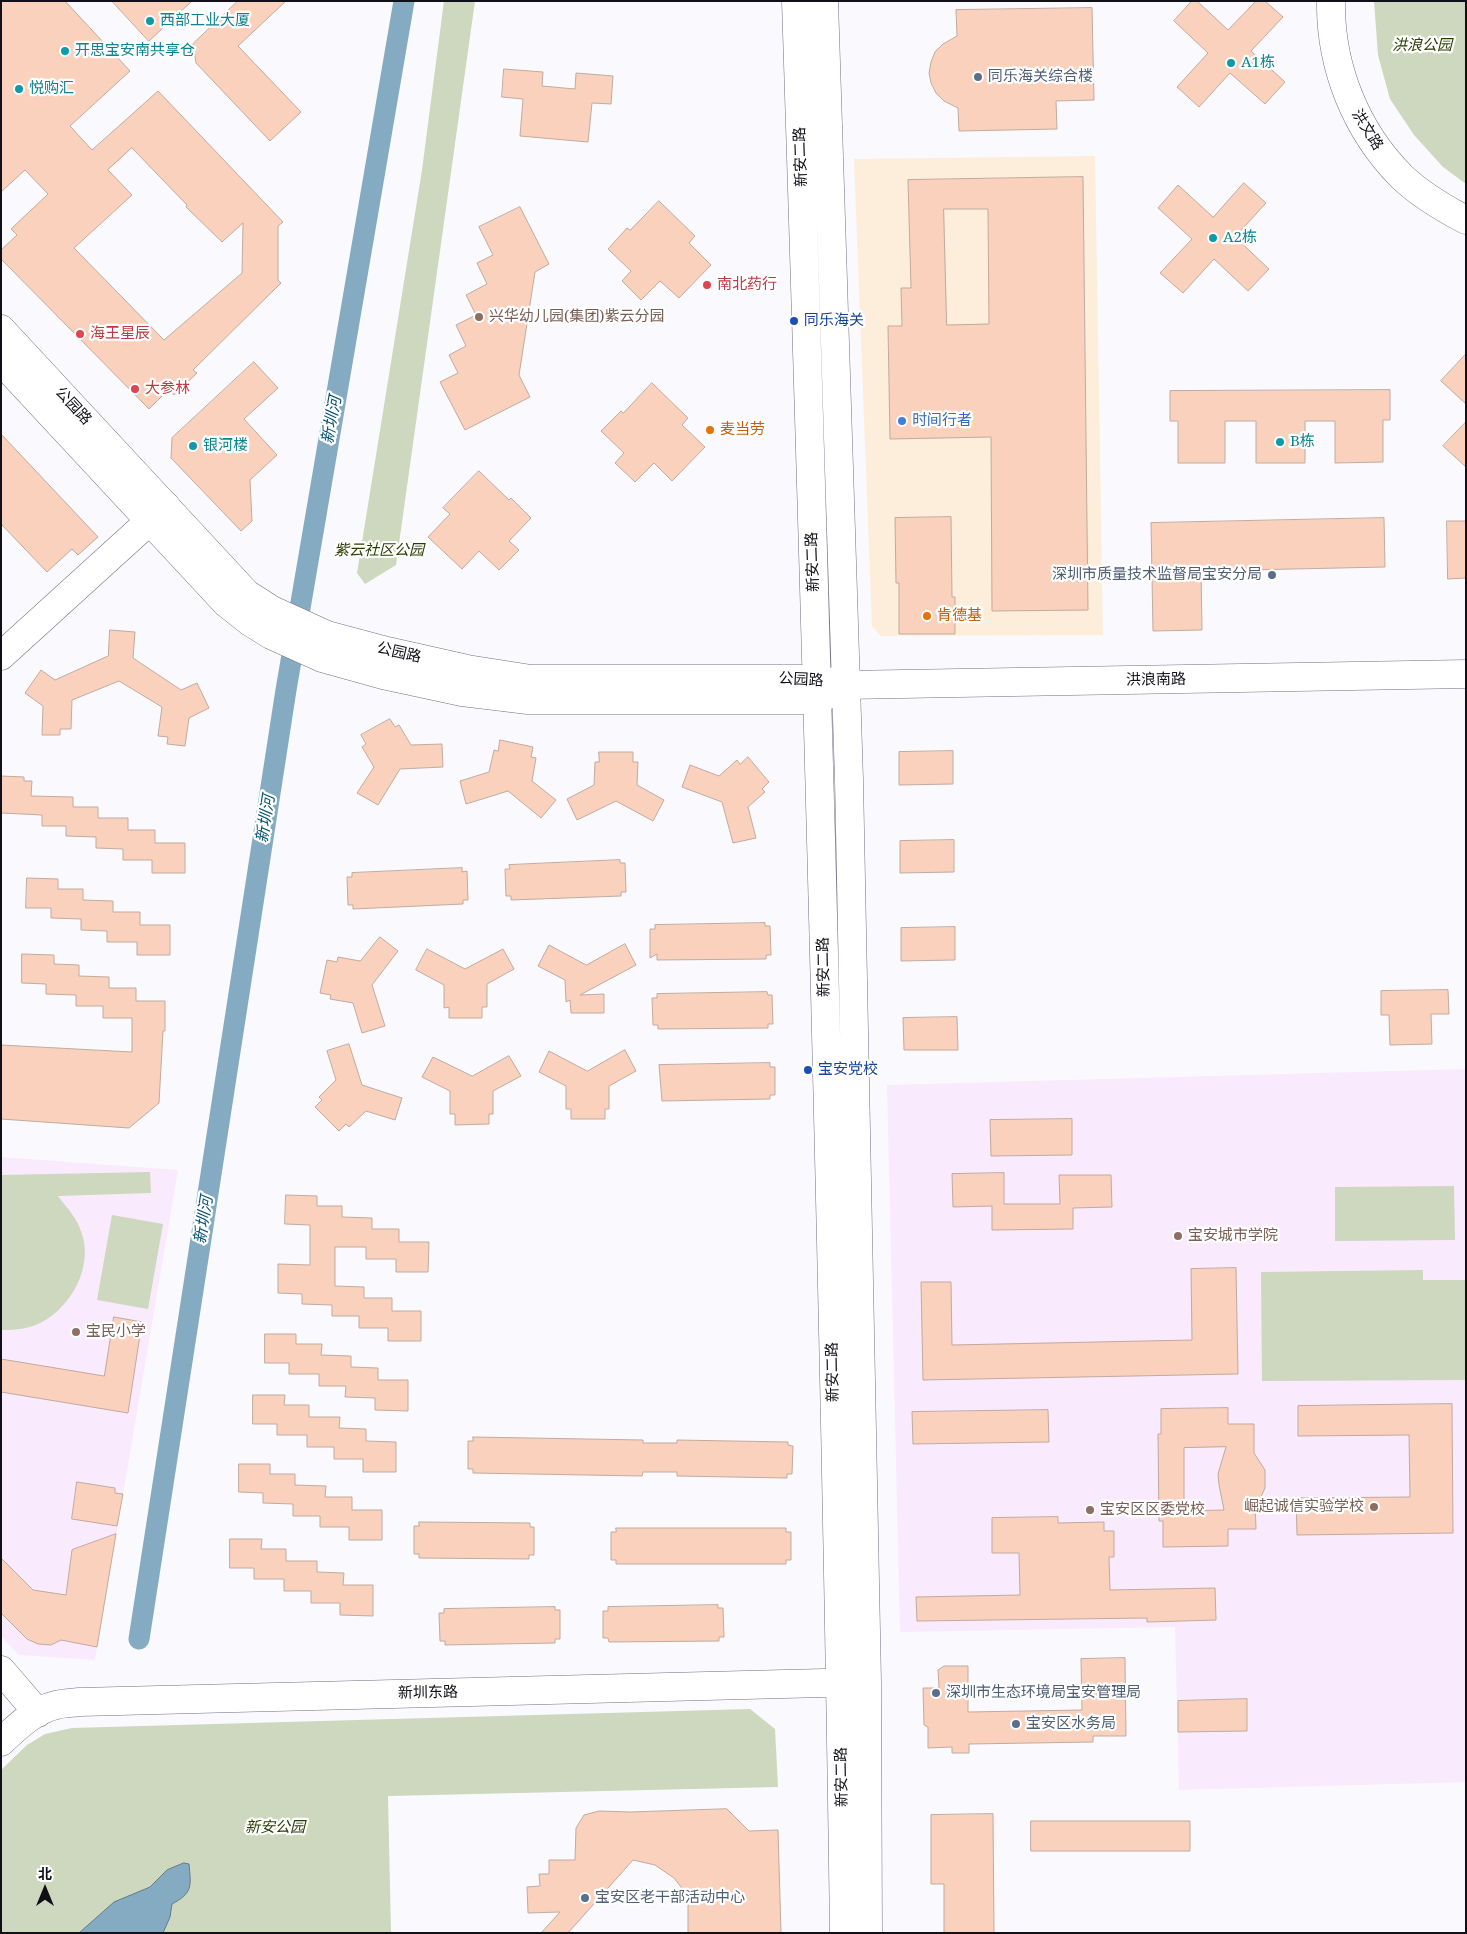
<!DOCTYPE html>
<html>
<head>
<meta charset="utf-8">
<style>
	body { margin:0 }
	#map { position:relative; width:1467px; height:1934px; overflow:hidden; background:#faf9fe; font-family:"Noto Serif","Noto Sans SC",serif }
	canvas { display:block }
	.frame { position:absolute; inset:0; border:2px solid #110f17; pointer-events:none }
	.north { position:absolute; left:20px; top:1864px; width:50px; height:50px; -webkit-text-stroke:4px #fff; paint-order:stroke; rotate:0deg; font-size:14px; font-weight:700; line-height:20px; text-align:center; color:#110f17 }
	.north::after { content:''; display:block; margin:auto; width:18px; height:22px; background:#110f17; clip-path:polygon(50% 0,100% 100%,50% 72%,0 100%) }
</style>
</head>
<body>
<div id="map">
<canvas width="1467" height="1934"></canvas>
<div class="frame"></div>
<div class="north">北</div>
</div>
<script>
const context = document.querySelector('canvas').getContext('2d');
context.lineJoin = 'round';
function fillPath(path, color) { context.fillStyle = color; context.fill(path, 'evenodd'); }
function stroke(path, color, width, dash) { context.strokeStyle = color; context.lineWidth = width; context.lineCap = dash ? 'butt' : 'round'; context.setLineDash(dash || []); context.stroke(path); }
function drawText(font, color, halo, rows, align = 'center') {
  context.font = font + ' "Noto Serif","Noto Sans SC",serif'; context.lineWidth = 4.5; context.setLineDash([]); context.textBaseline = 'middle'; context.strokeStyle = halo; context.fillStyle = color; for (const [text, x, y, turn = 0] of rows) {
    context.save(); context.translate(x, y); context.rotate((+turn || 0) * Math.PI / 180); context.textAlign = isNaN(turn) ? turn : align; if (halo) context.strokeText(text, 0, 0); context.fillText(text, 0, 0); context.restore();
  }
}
fillPath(new Path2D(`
	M 1095,156 L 1103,635 L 881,636 L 872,626 L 854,159 Z`), '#fceeda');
fillPath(new Path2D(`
	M 1466,1069 L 1466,1782 L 1179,1790 L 1175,1627 L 900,1632 L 887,1085 Z
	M 1,1157 L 178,1170 L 95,1660 L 19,1655 L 1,1636 Z`), '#faeafd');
fillPath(new Path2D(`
	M 444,1 L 475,1 L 396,565 L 365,584 L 357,573 L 422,170 Z
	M 1374,1 L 1466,1 L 1466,184 L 1443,167 L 1414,135 L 1390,99 L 1378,55 Z
	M 150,1172 L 151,1193 L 58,1196 C 69,1211 76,1216 82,1234 C 93,1267 71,1307 42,1322 C 30,1329 15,1330 1,1330 L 1,1175 Z
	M 1454,1186 L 1455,1240 L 1335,1241 L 1335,1187 Z
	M 112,1215 L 163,1224 L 148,1309 L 97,1300 Z
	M 1423,1270 L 1423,1280 L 1466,1280 L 1466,1380 L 1262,1381 L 1261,1272 Z
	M 750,1709 L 775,1729 L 778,1787 L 388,1796 L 391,1933 L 1,1933 L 1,1770 L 27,1745 L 45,1734 L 72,1728 Z`), '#cdd8be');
const water = new Path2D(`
	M 184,1863 L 189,1864 C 191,1886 193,1893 172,1904 L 170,1917 L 163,1933 L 79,1933 L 114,1902 L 150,1887 L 167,1870 Z`);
fillPath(water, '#84abc1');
stroke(water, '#627c8e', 1);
stroke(new Path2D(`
	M 139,1639 L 286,690 L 404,1`), '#84abc1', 21);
const building = new Path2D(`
	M 1,1 L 65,1 L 130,71 L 70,126 L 92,150 L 158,91 L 283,222 L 278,226 L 278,280 L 281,283 L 193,370 L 197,373 L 174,395 L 169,389 L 149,409 L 1,259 L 1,250 L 17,235 L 11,229 L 48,194 L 25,170 L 1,192 ZM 132,148 L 187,205 L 186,207 L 222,242 L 243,223 L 242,273 L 164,340 L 74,248 L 132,195 L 108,170 Z
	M 112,1 L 192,1 L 149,41 Z
	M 238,1 L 286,1 L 238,46 L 301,112 L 270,141 L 196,63 L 193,44 Z
	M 1192,1 L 1197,1 L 1228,30 L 1256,1 L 1265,1 L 1283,17 L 1251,51 L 1285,82 L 1265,104 L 1230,73 L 1199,107 L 1177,87 L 1208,53 L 1174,21 Z
	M 1092,8 L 1094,100 L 1056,101 L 1057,129 L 959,131 L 958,108 L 944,101 L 936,93 L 931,83 L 929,73 L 931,62 L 935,52 L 943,44 L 957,36 L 956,10 Z
	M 504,69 L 543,72 L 542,86 L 575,89 L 576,73 L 613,76 L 611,104 L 592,103 L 588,142 L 520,136 L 523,99 L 502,97 Z
	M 1083,177 L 1088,610 L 992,611 L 991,437 L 890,439 L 888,326 L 902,326 L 901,288 L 911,288 L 908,180 ZM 944,209 L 988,209 L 989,324 L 947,325 Z
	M 1244,183 L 1266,203 L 1235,237 L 1269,269 L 1248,291 L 1214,259 L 1183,293 L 1160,273 L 1192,239 L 1158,208 L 1178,185 L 1213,217 Z
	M 659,201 L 695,236 L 689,243 L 711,265 L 679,298 L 660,281 L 641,300 L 622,281 L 631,271 L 608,249 L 627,228 L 630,230 Z
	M 520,207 L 549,264 L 535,272 L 519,375 L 530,397 L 465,430 L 440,382 L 458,373 L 449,355 L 466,346 L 456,325 L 476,315 L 466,295 L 487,284 L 477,263 L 493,255 L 479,227 Z
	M 1466,354 L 1466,404 L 1441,381 Z
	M 254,362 L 278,388 L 244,419 L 277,455 L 250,480 L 252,521 L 241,531 L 171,458 L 172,438 Z
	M 652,383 L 688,418 L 682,425 L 705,447 L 672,481 L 654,463 L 635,482 L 615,463 L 624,453 L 601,431 L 621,411 L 623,413 Z
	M 1390,390 L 1390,420 L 1383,420 L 1383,462 L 1335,463 L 1335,421 L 1305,421 L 1305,463 L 1256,463 L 1256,421 L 1225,421 L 1225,463 L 1178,463 L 1178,421 L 1170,421 L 1170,391 Z
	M 1466,422 L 1466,467 L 1443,446 Z
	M 1,434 L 98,537 L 78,555 L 72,549 L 47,572 L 1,524 Z
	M 479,471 L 509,500 L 511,498 L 531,518 L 509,541 L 519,550 L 499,570 L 479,551 L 462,569 L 428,537 L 450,514 L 443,508 Z
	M 951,517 L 952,597 L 955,597 L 955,634 L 899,634 L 899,583 L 896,583 L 895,518 Z
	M 1384,518 L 1385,567 L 1201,571 L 1202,630 L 1153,631 L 1151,523 Z
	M 1447,521 L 1466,521 L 1466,578 L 1448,579 Z
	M 110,630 L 135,632 L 133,658 L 181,690 L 197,683 L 209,708 L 189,718 L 185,746 L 167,744 L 168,737 L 158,736 L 162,707 L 119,681 L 72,700 L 71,729 L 60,729 L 60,735 L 42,735 L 43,706 L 25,693 L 41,670 L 55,680 L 108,656 Z
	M 390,719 L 395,727 L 399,725 L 411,745 L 442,744 L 443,767 L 400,769 L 378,805 L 357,793 L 374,767 L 362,747 L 366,744 L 361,735 Z
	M 500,740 L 533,747 L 531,757 L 536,758 L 532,781 L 556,800 L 541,818 L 508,791 L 466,804 L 460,781 L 489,772 L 494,750 L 498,751 Z
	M 953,751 L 953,784 L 899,785 L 899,752 Z
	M 599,752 L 633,752 L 633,762 L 638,762 L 637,785 L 664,800 L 653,821 L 616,801 L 577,820 L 567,799 L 594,785 L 595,762 L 599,762 Z
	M 748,757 L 769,782 L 762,789 L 765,792 L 748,807 L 756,838 L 733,843 L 722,802 L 682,787 L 690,765 L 719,776 L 737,760 L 740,764 Z
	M 1,776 L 24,777 L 24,781 L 32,781 L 31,796 L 73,797 L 73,807 L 98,807 L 98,818 L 128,818 L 128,830 L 155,830 L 155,843 L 185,843 L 185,873 L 152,873 L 152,860 L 123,860 L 123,849 L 96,848 L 96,837 L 66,836 L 66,826 L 42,826 L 42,815 L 1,813 Z
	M 954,840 L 954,872 L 900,873 L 900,841 Z
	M 620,860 L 620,863 L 625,863 L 626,892 L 621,892 L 621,896 L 511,900 L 511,896 L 506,896 L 505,869 L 510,869 L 509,865 Z
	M 462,868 L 462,872 L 467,871 L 468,900 L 463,900 L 463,904 L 353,909 L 353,905 L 348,905 L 347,877 L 352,877 L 352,873 Z
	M 27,878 L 58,879 L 58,889 L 83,889 L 83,900 L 113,901 L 113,912 L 140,912 L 140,925 L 170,925 L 170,955 L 137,955 L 137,942 L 107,942 L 107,931 L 81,930 L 81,919 L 51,918 L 51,908 L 26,908 Z
	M 765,923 L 765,926 L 770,926 L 771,955 L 766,955 L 766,959 L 657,960 L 657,954 L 650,958 L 650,929 L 655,929 L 655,925 Z
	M 955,927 L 955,960 L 901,961 L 901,928 Z
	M 380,937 L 398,951 L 372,985 L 385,1026 L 362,1033 L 353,1003 L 330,999 L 331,995 L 320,993 L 327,960 L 337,962 L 338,957 L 360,961 Z
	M 625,944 L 636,965 L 580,995 L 604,994 L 604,1013 L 571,1013 L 570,1000 L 566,1002 L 565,980 L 538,966 L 549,945 L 586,965 Z
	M 427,949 L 465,969 L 503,949 L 514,969 L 487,984 L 487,1007 L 482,1007 L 482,1018 L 449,1018 L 449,1007 L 444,1008 L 444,985 L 416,970 Z
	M 22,954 L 54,955 L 54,964 L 79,965 L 79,976 L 109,977 L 109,988 L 136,988 L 136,1001 L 165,1001 L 165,1031 L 163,1031 L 159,1103 L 129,1128 L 1,1119 L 1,1045 L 132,1052 L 132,1018 L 103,1018 L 103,1006 L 76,1006 L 76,995 L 46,994 L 46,984 L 22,983 Z
	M 1448,990 L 1449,1014 L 1431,1014 L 1432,1044 L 1390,1045 L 1389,1015 L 1381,1015 L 1381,991 Z
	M 767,992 L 768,995 L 772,995 L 773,1024 L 768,1024 L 768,1028 L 658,1029 L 658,1025 L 653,1025 L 652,998 L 657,998 L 657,994 Z
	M 957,1017 L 958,1050 L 904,1050 L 903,1018 Z
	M 349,1044 L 362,1085 L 402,1098 L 395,1120 L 366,1111 L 349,1127 L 346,1124 L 339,1131 L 315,1107 L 322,1100 L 319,1097 L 336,1080 L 327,1051 Z
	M 625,1050 L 636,1071 L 609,1086 L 609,1109 L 605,1109 L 605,1119 L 571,1119 L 571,1109 L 566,1109 L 566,1086 L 539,1072 L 549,1051 L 587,1071 Z
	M 509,1056 L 521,1076 L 493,1091 L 493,1114 L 489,1114 L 489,1124 L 455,1125 L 455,1114 L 450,1114 L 450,1091 L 422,1077 L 433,1057 L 472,1076 Z
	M 770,1063 L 770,1067 L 775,1067 L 775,1095 L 770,1095 L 770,1099 L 662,1101 L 659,1065 Z
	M 1072,1119 L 1072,1155 L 991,1156 L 990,1120 Z
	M 1004,1173 L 1004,1204 L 1060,1204 L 1059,1175 L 1111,1175 L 1112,1207 L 1073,1208 L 1073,1229 L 992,1230 L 992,1206 L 953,1207 L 952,1174 Z
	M 286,1195 L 317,1196 L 317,1206 L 342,1206 L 342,1217 L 372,1218 L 372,1229 L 399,1229 L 399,1242 L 429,1242 L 428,1272 L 396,1272 L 396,1259 L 366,1259 L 366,1247 L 335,1247 L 335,1286 L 364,1287 L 364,1298 L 392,1298 L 392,1311 L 421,1311 L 421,1341 L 388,1341 L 388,1328 L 359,1328 L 359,1316 L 332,1316 L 332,1305 L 302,1304 L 302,1294 L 278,1293 L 278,1264 L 310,1265 L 310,1225 L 285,1224 Z
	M 1236,1268 L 1238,1374 L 923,1380 L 921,1282 L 951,1282 L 952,1345 L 1192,1340 L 1191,1269 Z
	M 114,1317 L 142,1322 L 128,1413 L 1,1392 L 1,1359 L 104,1376 Z
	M 265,1334 L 296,1334 L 296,1344 L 322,1344 L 321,1355 L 351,1356 L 351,1367 L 378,1368 L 378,1380 L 408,1380 L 408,1411 L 375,1410 L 375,1398 L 345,1397 L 346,1386 L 319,1386 L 319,1374 L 289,1374 L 289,1363 L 265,1363 Z
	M 253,1395 L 285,1395 L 284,1405 L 309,1405 L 309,1417 L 340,1417 L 339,1428 L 366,1429 L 366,1441 L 396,1442 L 396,1472 L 363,1472 L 363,1459 L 334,1459 L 334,1447 L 307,1447 L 307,1435 L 277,1435 L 277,1424 L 253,1424 Z
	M 1452,1404 L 1453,1533 L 1297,1535 L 1296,1498 L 1410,1497 L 1409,1435 L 1298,1436 L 1298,1406 Z
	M 1228,1408 L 1228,1424 L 1254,1424 L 1254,1453 L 1265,1470 L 1265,1488 L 1260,1499 L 1255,1503 L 1256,1529 L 1228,1529 L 1228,1546 L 1163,1547 L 1163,1521 L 1159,1521 L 1158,1434 L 1161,1434 L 1161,1409 ZM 1226,1447 L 1218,1474 L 1219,1485 L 1224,1510 L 1184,1511 L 1184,1448 Z
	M 1048,1410 L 1049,1442 L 913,1444 L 912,1412 Z
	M 473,1437 L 643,1440 L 643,1443 L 677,1443 L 677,1440 L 788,1442 L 788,1445 L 793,1446 L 792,1474 L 787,1474 L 787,1478 L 677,1476 L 677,1472 L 643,1472 L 642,1476 L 473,1473 L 473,1469 L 468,1469 L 468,1441 L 473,1441 Z
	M 239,1464 L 270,1464 L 270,1474 L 295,1474 L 295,1485 L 326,1486 L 325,1497 L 352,1497 L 352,1510 L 382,1510 L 382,1540 L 349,1540 L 349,1527 L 320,1527 L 320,1516 L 293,1516 L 293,1504 L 263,1503 L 263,1493 L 239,1492 Z
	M 77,1482 L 115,1488 L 115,1493 L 123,1494 L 117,1526 L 72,1519 Z
	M 1058,1517 L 1058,1523 L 1104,1522 L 1104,1531 L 1114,1531 L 1114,1557 L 1109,1557 L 1110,1590 L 1215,1588 L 1216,1620 L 1147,1622 L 1147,1618 L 917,1621 L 916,1597 L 1020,1595 L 1019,1553 L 992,1553 L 992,1518 Z
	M 419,1522 L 530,1523 L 530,1527 L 534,1527 L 534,1555 L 529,1555 L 529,1559 L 419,1558 L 419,1554 L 414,1554 L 414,1526 L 419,1526 Z
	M 616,1528 L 786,1528 L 786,1532 L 791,1532 L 791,1560 L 786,1560 L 786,1564 L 616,1564 L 616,1560 L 611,1560 L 611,1532 L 616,1532 Z
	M 116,1534 L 97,1647 L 61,1640 L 51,1645 L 38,1644 L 27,1639 L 1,1613 L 1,1558 L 33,1590 L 66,1595 L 72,1550 Z
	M 230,1539 L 262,1539 L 261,1549 L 286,1549 L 286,1561 L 317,1561 L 317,1572 L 344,1573 L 343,1585 L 373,1585 L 373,1616 L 340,1615 L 340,1603 L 311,1603 L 311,1591 L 284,1591 L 284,1579 L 254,1579 L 254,1568 L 230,1568 Z
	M 718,1605 L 718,1608 L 723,1608 L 724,1637 L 719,1637 L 719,1641 L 609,1642 L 608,1638 L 603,1638 L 603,1611 L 608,1611 L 608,1607 Z
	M 555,1607 L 555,1610 L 560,1610 L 560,1639 L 555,1639 L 555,1643 L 445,1645 L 445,1641 L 440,1641 L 439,1613 L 444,1613 L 444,1609 Z
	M 1125,1658 L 1126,1736 L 1093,1736 L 1093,1742 L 969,1744 L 969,1753 L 952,1753 L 952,1747 L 928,1748 L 928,1727 L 924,1725 L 923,1688 L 939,1688 L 938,1670 L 944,1666 L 968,1666 L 968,1712 L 1082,1710 L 1081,1659 Z
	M 1247,1699 L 1247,1731 L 1178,1732 L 1178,1701 Z
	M 727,1809 L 749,1831 L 778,1830 L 781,1933 L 688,1933 L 688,1903 L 681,1887 L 674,1878 L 655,1865 L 633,1860 L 568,1933 L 541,1933 L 560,1912 L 528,1913 L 527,1887 L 540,1886 L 539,1874 L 549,1874 L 549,1860 L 575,1860 L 576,1828 L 584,1815 L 599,1811 L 630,1812 Z
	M 993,1814 L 994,1933 L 944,1933 L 944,1884 L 931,1884 L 931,1815 Z
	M 1031,1821 L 1190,1821 L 1190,1851 L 1031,1851 Z`);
fillPath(building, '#f9d1bc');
stroke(building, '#c2aa9e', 1);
const minor = new Path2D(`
	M 1331,1 C 1330,67 1356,131 1402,177 C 1421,195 1443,208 1466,220
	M 1,656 L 166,506
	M 1,1670 L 38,1713
	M 1,1742 C 17,1727 34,1710 56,1705 C 64,1703 72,1703 80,1702 L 863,1682`);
const major = new Path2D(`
	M 796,1 C 817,645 835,1289 844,1933
	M 824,1 L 849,780 L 867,1682 L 868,1933
	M 1,329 L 247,594 L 272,610 L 327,635 L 387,651 L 467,669 L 531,679 L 817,679 L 846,685 L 1466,674
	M 1,361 L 226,603 L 250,622 L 271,635 L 322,658 L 383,675 L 462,692 L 528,700 L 817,700 L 834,692`);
stroke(minor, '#746f84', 29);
stroke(major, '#746f84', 29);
stroke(minor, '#fff', 28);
stroke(major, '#fff', 28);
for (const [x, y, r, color] of [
	[150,21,5,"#0f9aa8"],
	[65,51,5,"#0f9aa8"],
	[1231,63,5,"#0f9aa8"],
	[978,77,5,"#5c6f8a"],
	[19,89,5,"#0f9aa8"],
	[1213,238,5,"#0f9aa8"],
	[707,285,5,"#e0444e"],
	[479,317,5,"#8d6e63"],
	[794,321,5,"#1a4fb4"],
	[80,334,5,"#e0444e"],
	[135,389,5,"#e0444e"],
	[902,421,5,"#3f7fe0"],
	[710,430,5,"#e8710a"],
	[1280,442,5,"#0f9aa8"],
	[193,446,5,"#0f9aa8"],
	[1272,575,5,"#5c6f8a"],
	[927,616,5,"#e8710a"],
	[808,1070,5,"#1a4fb4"],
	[1178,1236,5,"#8d6e63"],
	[76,1332,5,"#8d6e63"],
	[1374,1507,5,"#8d6e63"],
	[1090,1510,5,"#8d6e63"],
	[936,1693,5,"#5c6f8a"],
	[1016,1724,5,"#5c6f8a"],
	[585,1898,5,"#5c6f8a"]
]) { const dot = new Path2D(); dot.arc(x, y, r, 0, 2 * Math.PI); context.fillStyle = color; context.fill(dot); stroke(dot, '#fff', 2); }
drawText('15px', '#0d838f', '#fff', [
	["西部工业大厦",160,21],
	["开思宝安南共享仓",75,51],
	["A1栋",1241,63],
	["悦购汇",29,89],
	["A2栋",1223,238],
	["B栋",1290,442],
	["银河楼",203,446]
], 'left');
drawText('italic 15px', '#2b3d02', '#fff', [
	["洪浪公园",1422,46],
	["紫云社区公园",379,551],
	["新安公园",275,1828]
]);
drawText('15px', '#4e5e75', '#fff', [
	["同乐海关综合楼",988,77],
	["深圳市质量技术监督局宝安分局",1262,575,"right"],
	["深圳市生态环境局宝安管理局",946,1693],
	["宝安区水务局",1026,1724],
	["宝安区老干部活动中心",595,1898]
], 'left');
drawText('15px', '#110f17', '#fff', [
	["洪文路",1367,130,58],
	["新安二路",801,157,-92],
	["公园路",73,406,47],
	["新安二路",813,562,-92],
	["公园路",399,653,13],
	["公园路",801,680,3],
	["洪浪南路",1156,680,-1],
	["新安二路",824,967,-91],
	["新安二路",833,1372,-91],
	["新圳东路",428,1693,-1],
	["新安二路",842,1777,-91]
]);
drawText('15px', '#be3a42', '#fff', [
	["南北药行",717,285],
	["海王星辰",90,334],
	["大参林",145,389]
], 'left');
drawText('15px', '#785e54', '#fff', [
	["兴华幼儿园(集团)紫云分园",489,317],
	["宝安城市学院",1188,1236],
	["宝民小学",86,1332],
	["崛起诚信实验学校",1364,1507,"right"],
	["宝安区区委党校",1100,1510]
], 'left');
drawText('15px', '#164399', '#fff', [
	["同乐海关",804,321],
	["宝安党校",818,1070]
], 'left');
drawText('15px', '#366cbe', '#fff', [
	["时间行者",912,421]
], 'left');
drawText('15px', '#c56008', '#fff', [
	["麦当劳",720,430],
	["肯德基",937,616]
], 'left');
drawText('italic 16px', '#065371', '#fff', [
	["新圳河",332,420,-80],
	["新圳河",266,819,-81],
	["新圳河",204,1220,-81]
]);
</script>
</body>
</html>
